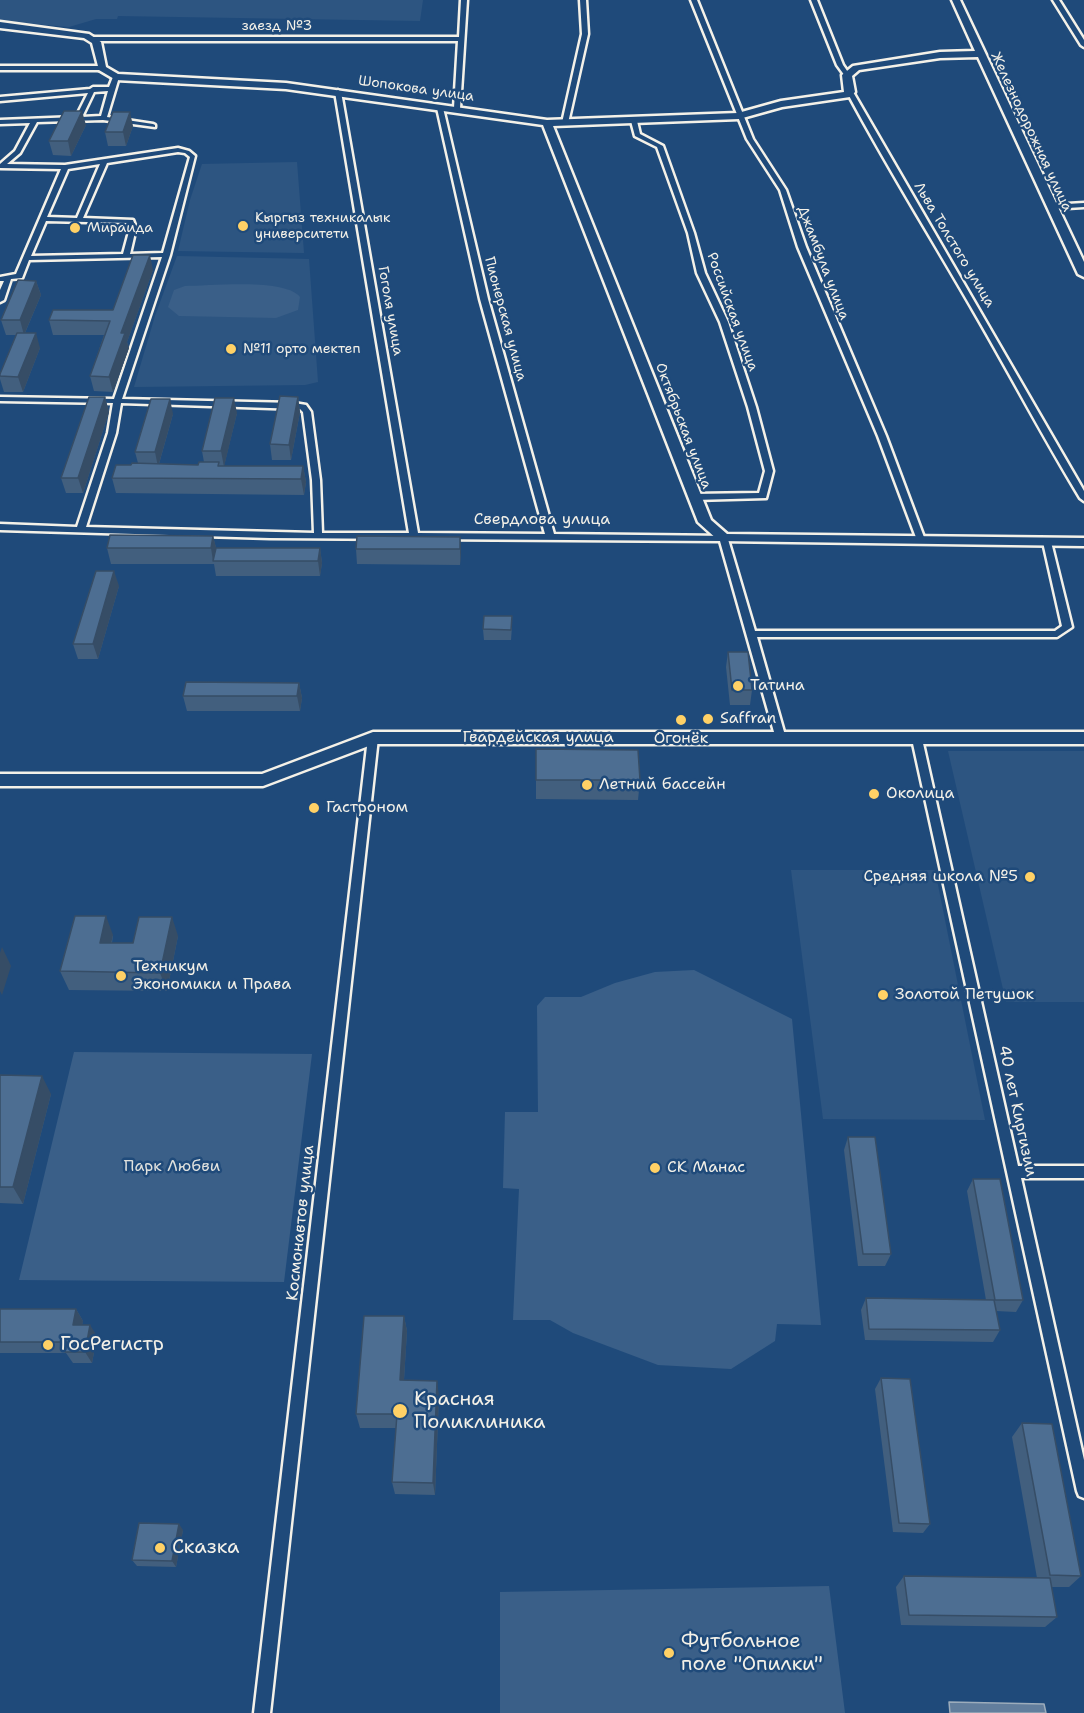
<!DOCTYPE html>
<html>
<head>
<meta charset="utf-8">
<style>
	body { margin:0 }
	canvas { display:block; background:#1f4a7a }
</style>
</head>
<body>
<canvas width="1084" height="1713"></canvas>
<script>
const context = document.querySelector('canvas').getContext('2d');
context.lineJoin = 'round';
function fillPath(path, color) { context.fillStyle = color; context.fill(path, 'evenodd'); }
function stroke(path, color, width, dash) { context.strokeStyle = color; context.lineWidth = width; context.lineCap = dash ? 'butt' : 'round'; context.setLineDash(dash || []); context.stroke(path); }
function drawText(font, color, halo, rows, align = 'center') {
  context.font = font + ' "Shantell Sans",sans-serif'; context.lineWidth = 5; context.setLineDash([]); context.textBaseline = 'middle'; context.strokeStyle = halo; context.fillStyle = color; for (const [text, x, y, turn = 0] of rows) {
    context.save(); context.translate(x, y); context.rotate((+turn || 0) * Math.PI / 180); context.textAlign = isNaN(turn) ? turn : align; if (halo) context.strokeText(text, 0, 0); context.fillText(text, 0, 0); context.restore();
  }
}
fillPath(new Path2D(`
	M 0,0 L 423,0 L 420,21 L 118,16 L 117,19 L 96,19 L 69,27 L 0,21 Z
	M 297,162 L 304,253 L 178,251 L 190,200 L 202,164 Z
	M 177,256 L 309,259 L 318,382 L 305,385 L 134,387 L 155,316 Z
	M 948,751 L 1084,751 L 1084,1002 L 1006,1002 Z
	M 791,870 L 935,870 L 985,1120 L 823,1119 Z`), '#2d5581');
fillPath(new Path2D(`
	M 185,286 C 210,286 285,278 300,297 L 298,310 L 276,318 L 179,316 L 168,307 L 174,290 Z
	M 694,970 L 792,1019 L 821,1325 L 777,1324 L 775,1341 L 731,1369 L 658,1365 L 573,1333 L 550,1320 L 513,1320 L 519,1189 L 503,1188 L 505,1112 L 538,1112 L 537,1006 L 545,997 L 581,997 L 615,983 L 655,972 Z
	M 74,1052 L 312,1054 L 284,1282 L 19,1280 Z
	M 829,1586 L 845,1713 L 500,1713 L 500,1592 Z`), '#3a5f88');
const water = new Path2D(`
	M 949,1702 L 1044,1704 L 1046,1713 L 950,1713 Z`);
fillPath(water, '#627e9d');
stroke(water, '#9cacbb', 1.5);
const street = new Path2D(`
	M 461,0 L 467,0 L 460,108 L 457,110 L 454,108 L 458,41 L 92,41 L 89,39 L 92,37 L 459,37 Z
	M 580,0 L 586,0 L 588,34 L 568,123 L 565,125 L 562,123 L 582,34 Z
	M 691,0 L 697,0 L 753,139 L 786,190 L 806,247 L 886,436 L 925,540 L 924,542 L 918,542 L 917,540 L 878,436 L 798,247 L 780,190 L 747,139 Z
	M 811,0 L 817,0 L 843,65 L 850,75 L 849,76 L 845,76 L 837,65 Z
	M 1053,0 L 1059,0 L 1084,40 L 1084,47 L 1081,45 Z
	M 0,66 L 102,66 L 105,68 L 102,70 L 0,70 Z
	M 116,75 L 119,77 L 107,117 L 153,124 L 155,125 L 155,127 L 103,120 L 37,122 L 20,153 L 7,164 L 65,165 L 178,148 L 189,151 L 195,156 L 170,255 L 122,399 L 294,403 L 306,405 L 311,412 L 320,480 L 322,533 L 409,533 L 335,92 L 338,90 L 341,92 L 418,533 L 545,534 L 480,299 L 437,108 L 440,106 L 443,108 L 488,299 L 554,534 L 727,536 L 755,631 L 1055,631 L 1062,626 L 1043,542 L 1047,539 L 1051,542 L 1072,627 L 1057,637 L 757,637 L 786,739 L 781,743 L 776,739 L 720,541 L 270,538 L 0,530 L 0,524 L 77,527 L 108,433 L 113,403 L 0,401 L 0,397 L 114,399 L 162,257 L 29,260 L 22,278 L 11,279 L 4,300 L 0,302 L 0,290 L 4,281 L 0,281 L 0,277 L 16,274 L 61,169 L 0,168 L 0,164 L 15,151 L 30,123 L 0,124 L 0,120 L 76,117 L 88,93 L 0,101 L 0,97 L 90,89 L 93,87 L 109,87 L 113,77 ZM 108,91 L 101,116 L 82,117 L 94,92 ZM 178,152 L 185,153 L 190,157 L 163,253 L 130,254 L 136,228 L 133,220 L 83,218 L 107,163 ZM 100,164 L 77,218 L 47,217 L 68,169 ZM 46,221 L 128,223 L 130,228 L 123,254 L 31,256 ZM 121,403 L 300,409 L 303,412 L 312,480 L 314,533 L 86,527 L 116,433 Z
	M 848,91 L 853,92 L 1084,491 L 1084,501 L 1080,498 C 1043,437 1010,374 974,312 C 932,239 887,167 847,92 Z
	M 634,119 L 637,121 L 640,134 L 663,146 L 694,233 L 705,273 L 728,322 L 756,407 L 773,471 L 766,498 L 694,500 L 690,497 L 694,494 L 759,493 L 765,471 L 748,407 L 720,322 L 697,273 L 688,233 L 657,147 L 635,136 L 631,121 Z
	M 1084,203 L 1084,207 L 1051,209 L 1048,207 L 1051,205 Z
	M 373,734 L 378,738 L 270,1713 L 254,1713 L 368,738 Z
	M 917,735 L 922,739 L 1018,1166 L 1084,1166 L 1084,1178 L 1021,1178 L 1084,1460 L 1084,1498 L 1079,1496 L 1077,1491 L 912,739 Z`);
const secondary = new Path2D(`
	M 952,0 L 960,0 L 1084,262 L 1084,277 L 1078,274 L 978,57 L 940,58 L 859,70 L 852,76 L 855,92 L 850,97 L 782,107 L 739,119 L 553,126 L 711,520 L 727,534 L 1084,538 L 1084,546 L 719,541 L 698,522 L 543,125 L 286,89 L 116,80 L 99,70 L 92,43 L 84,38 L 0,28 L 0,22 L 89,34 L 101,42 L 106,67 L 118,74 L 286,83 L 547,120 L 738,113 L 781,101 L 844,92 L 842,75 L 853,66 L 940,52 L 975,51 Z
	M 373,732 L 1084,732 L 1084,744 L 374,744 L 263,786 L 0,786 L 0,774 L 262,774 Z`);
stroke(street, '#f4f1e8', 5);
stroke(secondary, '#f4f1e8', 5);
fillPath(street, '#1f4a7a');
fillPath(secondary, '#1f4a7a');
fillPath(new Path2D(`
	M 86,125 L 71,156 L 53,155 L 49,141 Z
	M 133,126 L 126,146 L 108,146 L 105,132 Z
	M 153,270 L 127,342 L 129,348 L 113,392 L 94,391 L 90,376 L 104,335 L 53,335 L 49,320 L 113,310 Z
	M 36,281 L 41,295 L 25,333 L 40,348 L 23,392 L 4,392 L 0,379 L 0,374 L 17,335 L 6,335 L 1,320 Z
	M 105,397 L 109,412 L 83,493 L 66,493 L 61,478 Z
	M 298,397 L 300,412 L 291,460 L 272,460 L 270,444 Z
	M 237,413 L 224,466 L 303,466 L 306,482 L 304,495 L 116,493 L 112,478 L 131,465 L 138,463 L 135,452 L 173,414 L 159,464 L 198,465 L 204,462 L 202,451 Z
	M 213,536 L 216,548 L 320,548 L 322,563 L 320,576 L 216,576 L 214,564 L 111,564 L 107,548 Z
	M 460,537 L 461,552 L 460,565 L 357,564 L 356,549 Z
	M 119,586 L 98,659 L 78,659 L 73,644 Z
	M 512,626 L 511,640 L 484,640 L 483,629 Z
	M 728,652 L 752,690 L 750,705 L 730,705 L 726,667 Z
	M 299,683 L 302,698 L 300,711 L 187,711 L 183,696 Z
	M 536,780 L 640,780 L 638,800 L 536,799 Z
	M 113,935 L 112,943 L 133,943 L 178,936 L 167,991 L 69,990 L 60,971 Z
	M 0,1075 L 51,1094 L 23,1204 L 0,1203 Z
	M 848,1137 L 891,1254 L 885,1266 L 858,1266 L 844,1150 Z
	M 973,1179 L 1023,1300 L 1016,1312 L 996,1311 L 1000,1330 L 993,1342 L 865,1340 L 861,1310 L 866,1298 L 986,1300 L 967,1191 Z
	M 0,1309 L 76,1309 L 83,1321 L 82,1325 L 97,1336 L 92,1363 L 73,1363 L 66,1353 L 0,1353 Z
	M 404,1316 L 407,1331 L 404,1380 L 439,1395 L 435,1495 L 395,1494 L 392,1482 L 396,1428 L 360,1428 L 356,1414 Z
	M 881,1378 L 930,1524 L 923,1533 L 893,1532 L 875,1389 Z
	M 1022,1423 L 1081,1576 L 1069,1587 L 1051,1587 L 1057,1617 L 1045,1627 L 901,1625 L 896,1587 L 904,1576 L 1037,1578 L 1012,1437 Z
	M 183,1530 L 176,1567 L 137,1566 L 132,1560 Z`), '#425f7e');
fillPath(new Path2D(`
	M 82,111 L 86,125 L 71,156 L 68,141 Z
	M 130,112 L 133,126 L 126,146 L 123,132 Z
	M 150,255 L 153,270 L 127,342 L 129,348 L 113,392 L 109,377 L 121,333 Z
	M 36,281 L 41,295 L 24,335 L 20,320 Z
	M 36,333 L 40,348 L 23,392 L 18,377 Z
	M 105,397 L 109,412 L 83,493 L 78,478 Z
	M 298,397 L 300,412 L 291,460 L 289,445 Z
	M 234,398 L 237,413 L 224,467 L 221,451 Z
	M 170,399 L 173,414 L 158,467 L 155,452 Z
	M 303,466 L 306,482 L 304,495 L 301,479 Z
	M 213,536 L 217,551 L 213,561 L 211,548 Z
	M 460,537 L 461,552 L 460,565 Z
	M 320,548 L 322,563 L 320,576 L 318,561 Z
	M 114,571 L 119,586 L 98,659 L 93,644 Z
	M 299,683 L 302,698 L 300,711 L 297,696 Z
	M 106,916 L 113,935 L 107,962 L 100,943 Z
	M 172,917 L 178,936 L 167,991 L 160,973 Z
	M 2,947 L 11,966 L 2,995 L 0,991 L 0,953 Z
	M 42,1076 L 51,1094 L 23,1204 L 13,1187 Z
	M 76,1309 L 83,1321 L 80,1336 L 73,1325 Z
	M 404,1316 L 407,1331 L 403,1395 L 400,1380 Z
	M 90,1325 L 97,1336 L 92,1363 L 85,1352 Z
	M 437,1381 L 439,1395 L 435,1495 L 433,1483 Z
	M 179,1524 L 183,1530 L 176,1567 L 172,1561 Z`), '#364d66');
const building = new Path2D(`
	M 64,111 L 82,111 L 68,141 L 49,141 Z
	M 113,112 L 130,112 L 123,132 L 105,132 Z
	M 133,255 L 150,255 L 121,333 L 125,333 L 109,377 L 90,376 L 110,321 L 49,320 L 53,310 L 113,310 Z
	M 18,280 L 36,281 L 20,320 L 1,320 Z
	M 17,333 L 36,333 L 18,377 L 0,376 L 0,374 Z
	M 280,396 L 298,397 L 289,445 L 270,444 Z
	M 89,397 L 105,397 L 78,478 L 61,478 Z
	M 215,398 L 234,398 L 221,451 L 202,451 Z
	M 151,399 L 170,399 L 155,452 L 135,452 Z
	M 199,462 L 219,462 L 218,466 L 303,466 L 301,479 L 112,478 L 116,465 L 131,465 L 132,463 L 198,465 Z
	M 110,535 L 213,536 L 211,548 L 107,548 Z
	M 357,536 L 460,537 L 460,549 L 356,549 Z
	M 216,548 L 320,548 L 318,561 L 213,561 Z
	M 96,571 L 114,571 L 93,644 L 73,644 Z
	M 484,616 L 512,616 L 511,630 L 483,629 Z
	M 728,652 L 748,652 L 752,690 L 732,690 Z
	M 186,682 L 299,683 L 297,696 L 183,696 Z
	M 536,749 L 638,750 L 640,780 L 536,780 Z
	M 75,916 L 106,916 L 100,943 L 133,943 L 139,917 L 172,917 L 160,973 L 60,971 Z
	M 0,1075 L 42,1076 L 13,1187 L 0,1187 Z
	M 848,1137 L 875,1137 L 891,1254 L 863,1254 Z
	M 973,1179 L 1000,1179 L 1023,1300 L 995,1300 Z
	M 866,1298 L 994,1300 L 1000,1330 L 869,1329 Z
	M 0,1309 L 76,1309 L 73,1325 L 90,1325 L 85,1352 L 65,1352 L 67,1342 L 0,1342 Z
	M 364,1316 L 404,1316 L 400,1380 L 437,1381 L 433,1483 L 392,1482 L 397,1414 L 356,1414 Z
	M 881,1378 L 910,1379 L 930,1524 L 899,1523 Z
	M 1022,1423 L 1052,1424 L 1081,1576 L 1050,1575 Z
	M 139,1523 L 179,1524 L 172,1561 L 132,1560 Z
	M 904,1576 L 1050,1578 L 1057,1617 L 909,1615 Z`);
fillPath(building, '#4d6e92');
stroke(building, '#364d66', 1.5);
for (const [x, y, r, color] of [
	[243,226,6,"#ffd166"],
	[75,228,6,"#ffd166"],
	[231,349,6,"#ffd166"],
	[738,686,6,"#ffd166"],
	[708,719,6,"#ffd166"],
	[681,720,6,"#ffd166"],
	[587,785,6,"#ffd166"],
	[874,794,6,"#ffd166"],
	[314,808,6,"#ffd166"],
	[1030,877,6,"#ffd166"],
	[121,976,6,"#ffd166"],
	[883,995,6,"#ffd166"],
	[655,1168,6,"#ffd166"],
	[48,1345,6,"#ffd166"],
	[400,1411,8,"#ffd166"],
	[160,1548,6,"#ffd166"],
	[669,1653,6,"#ffd166"]
]) { const dot = new Path2D(); dot.arc(x, y, r, 0, 2 * Math.PI); context.fillStyle = color; context.fill(dot); stroke(dot, '#1f4a7a', 2); }
drawText('14px', '#f4f1e8', '#1f4a7a', [
	["заезд №3",277,26],
	["Шопокова улица",416,89,8],
	["Железнодорожная улица",1031,132,65],
	["Льва Толстого улица",954,245,59],
	["Джамбула улица",823,263,69],
	["Гоголя улица",390,311,80],
	["Российская улица",732,312,70],
	["Пионерская улица",505,319,75],
	["Октябрьская улица",683,426,69]
]);
drawText('14px', '#f4f1e8', '#1f4a7a', [
	["Кыргыз техникалык",255,218],
	["университети",255,234],
	["Мираида",87,228],
	["№11 орто мектеп",243,349]
], 'left');
drawText('16px', '#f4f1e8', '#1f4a7a', [
	["Свердлова улица",542,520],
	["Гвардейская улица",538,738],
	["40 лет Киргизии",1017,1111,78],
	["Космонавтов улица",301,1223,-84]
]);
drawText('16px', '#f4f1e8', '#1f4a7a', [
	["Татина",750,686],
	["Saffran",720,719],
	["Огонёк",681,739,"center"],
	["Летний бассейн",599,785],
	["Околица",886,794],
	["Гастроном",326,808],
	["Средняя школа №5",1018,877,"right"],
	["Техникум",133,967],
	["Экономики и Права",133,985],
	["Золотой Петушок",895,995],
	["СК Манас",667,1168]
], 'left');
drawText('16px', '#e1e2de', '#1f4a7a', [
	["Парк Любви",172,1167]
]);
drawText('20px', '#f4f1e8', '#1f4a7a', [
	["ГосРегистр",60,1345],
	["Красная",414,1400],
	["Поликлиника",414,1423],
	["Сказка",172,1548],
	["Футбольное",681,1642],
	["поле \"Опилки\"",681,1665]
], 'left');
</script>
</body>
</html>
